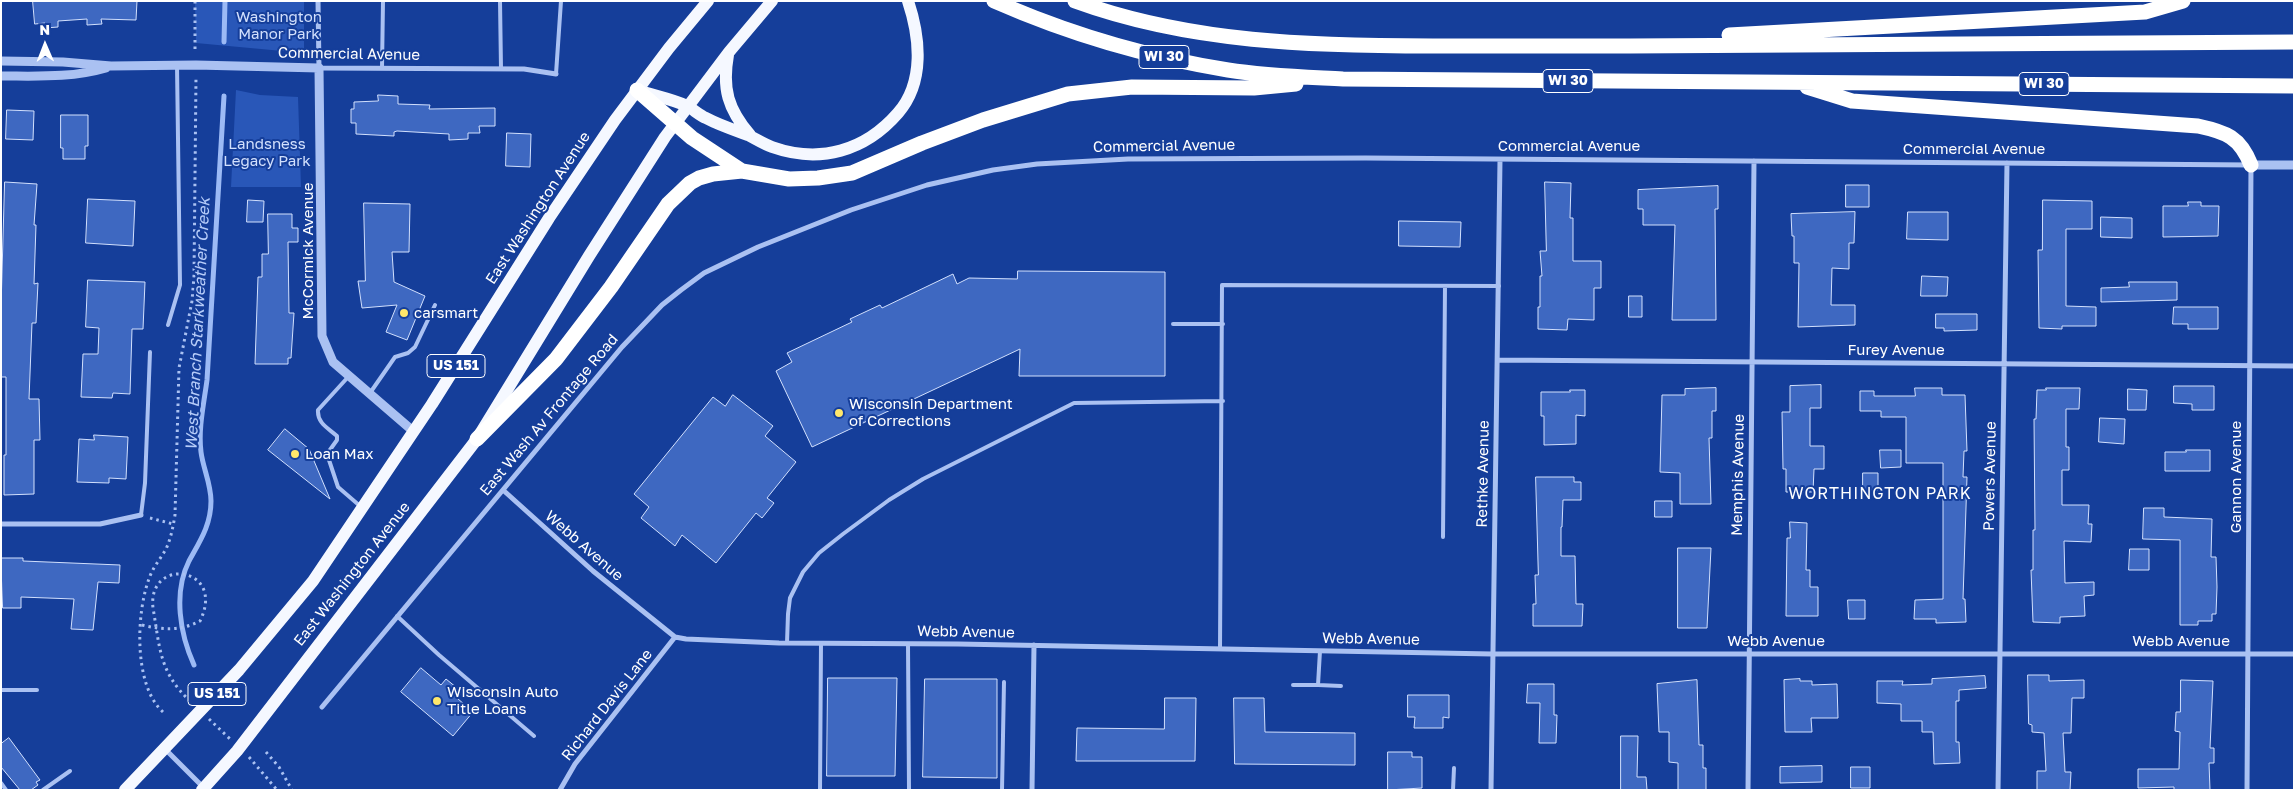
<!DOCTYPE html>
<html>
<head>
<meta charset="utf-8">
<style>
	body { margin:0 }
	#map { position:relative; width:2295px; height:791px; overflow:hidden; background:#153e9a; font-family:"Golos Text",sans-serif }
	canvas { display:block }
	.frame { position:absolute; inset:0; border:2px solid #fff; pointer-events:none }
	.north { position:absolute; left:20px; top:20px; width:50px; height:50px; -webkit-text-stroke:4px #153e9a; paint-order:stroke; rotate:359deg; font-size:14px; font-weight:700; line-height:20px; text-align:center; color:#fff }
	.north::after { content:''; display:block; margin:auto; width:18px; height:22px; background:#fff; clip-path:polygon(50% 0,100% 100%,50% 72%,0 100%) }
</style>
</head>
<body>
<div id="map">
<canvas width="2295" height="791"></canvas>
<div class="frame"></div>
<div class="north">N</div>
</div>
<script>
const context = document.querySelector('canvas').getContext('2d');
context.lineJoin = 'round';
function fillPath(path, color) { context.fillStyle = color; context.fill(path, 'evenodd'); }
function stroke(path, color, width, dash) { context.strokeStyle = color; context.lineWidth = width; context.lineCap = dash ? 'butt' : 'round'; context.setLineDash(dash || []); context.stroke(path); }
function drawText(font, color, halo, rows, align = 'center') {
  context.font = font + ' "Golos Text",sans-serif'; context.lineWidth = 4; context.setLineDash([]); context.textBaseline = 'middle'; context.strokeStyle = halo; context.fillStyle = color; for (const [text, x, y, turn = 0] of rows) {
    context.save(); context.translate(x, y); context.rotate((+turn || 0) * Math.PI / 180); context.textAlign = isNaN(turn) ? turn : align; if (halo) context.strokeText(text, 0, 0); context.fillText(text, 0, 0); context.restore();
  }
}
fillPath(new Path2D(`
	M 195,1 L 304,1 L 304,53 L 196,43 Z
	M 236,90 L 260,95 L 298,97 L 301,187 L 231,187 Z`), '#2957b8');
stroke(new Path2D(`
	M 224,42 L 225,1
	M 194,665 C 180,634 173,593 189,561 C 200,541 211,525 211,501 C 211,484 203,468 201,452 C 198,429 204,403 207,380 L 224,96`), '#9cbaf5', 5);
const building = new Path2D(`
	M 33,1 L 137,1 L 136,20 L 101,19 L 102,24 L 87,25 L 87,19 L 58,21 L 58,27 L 45,28 L 45,23 L 35,24 Z
	M 378,95 L 398,96 L 398,104 L 430,105 L 429,109 L 495,108 L 495,126 L 479,126 L 480,133 L 468,133 L 468,139 L 449,140 L 449,134 L 397,131 L 394,132 L 394,136 L 356,134 L 356,123 L 351,123 L 351,109 L 354,109 L 354,102 L 378,101 Z
	M 7,110 L 34,111 L 33,140 L 6,139 Z
	M 61,115 L 88,115 L 88,146 L 85,146 L 85,159 L 63,159 L 63,148 L 61,148 Z
	M 507,133 L 531,134 L 530,167 L 506,166 Z
	M 5,182 L 37,184 L 34,225 L 36,225 L 34,284 L 38,283 L 36,323 L 32,323 L 29,399 L 39,399 L 40,440 L 34,440 L 34,494 L 4,495 L 4,455 L 6,455 L 6,377 L 1,377 L 1,308 Z
	M 1545,182 L 1571,183 L 1570,218 L 1573,218 L 1573,261 L 1601,261 L 1601,288 L 1594,288 L 1594,320 L 1568,319 L 1567,330 L 1538,329 L 1538,307 L 1540,307 L 1540,276 L 1542,276 L 1540,251 L 1546,251 Z
	M 1846,185 L 1869,185 L 1869,207 L 1846,207 Z
	M 1718,186 L 1718,209 L 1715,209 L 1716,320 L 1672,320 L 1675,225 L 1643,225 L 1643,209 L 1638,209 L 1638,190 Z
	M 88,199 L 135,201 L 133,246 L 86,243 Z
	M 248,200 L 264,201 L 263,222 L 247,222 Z
	M 2043,200 L 2092,201 L 2092,229 L 2066,229 L 2066,306 L 2096,307 L 2096,326 L 2062,326 L 2062,329 L 2039,328 L 2038,250 L 2042,250 Z
	M 2188,202 L 2201,202 L 2201,206 L 2219,206 L 2218,236 L 2163,237 L 2163,206 L 2188,206 Z
	M 364,203 L 410,204 L 409,252 L 392,252 L 394,282 L 425,296 L 407,340 L 386,332 L 397,305 L 362,308 L 358,281 L 365,281 Z
	M 1855,212 L 1854,243 L 1849,243 L 1849,269 L 1832,268 L 1831,305 L 1855,305 L 1855,325 L 1798,327 L 1799,263 L 1794,263 L 1794,236 L 1792,236 L 1791,214 Z
	M 1908,212 L 1948,212 L 1948,240 L 1907,239 Z
	M 268,214 L 292,214 L 292,228 L 298,228 L 298,242 L 288,242 L 289,313 L 294,313 L 291,358 L 288,358 L 288,364 L 255,364 L 258,277 L 262,277 L 262,254 L 268,254 Z
	M 2101,217 L 2132,218 L 2132,238 L 2101,237 Z
	M 1399,221 L 1461,222 L 1460,247 L 1399,246 Z
	M 1018,271 L 1165,272 L 1165,376 L 1019,376 L 1020,349 L 812,447 L 776,371 L 792,362 L 787,353 L 852,322 L 850,319 L 880,305 L 882,308 L 953,274 L 957,284 L 969,278 L 1017,279 Z
	M 1922,276 L 1948,277 L 1947,296 L 1921,296 Z
	M 88,280 L 145,282 L 143,329 L 132,329 L 130,394 L 113,393 L 112,398 L 81,397 L 83,354 L 98,354 L 99,328 L 86,327 Z
	M 2129,282 L 2177,282 L 2177,300 L 2101,302 L 2101,288 L 2129,287 Z
	M 1629,296 L 1642,296 L 1642,317 L 1629,317 Z
	M 2174,307 L 2218,307 L 2218,329 L 2188,329 L 2188,324 L 2173,324 Z
	M 1936,314 L 1977,314 L 1977,330 L 1944,331 L 1944,328 L 1936,328 Z
	M 1821,385 L 1821,408 L 1810,408 L 1810,446 L 1824,446 L 1824,469 L 1814,469 L 1813,492 L 1786,492 L 1786,469 L 1783,469 L 1782,412 L 1790,412 L 1790,386 Z
	M 2174,386 L 2214,386 L 2214,410 L 2192,410 L 2192,404 L 2174,403 Z
	M 1716,388 L 1716,411 L 1712,411 L 1712,438 L 1709,438 L 1711,504 L 1680,504 L 1680,473 L 1660,472 L 1662,395 L 1685,395 L 1685,389 Z
	M 1915,388 L 1942,388 L 1942,395 L 1965,395 L 1967,451 L 1964,451 L 1963,477 L 1967,477 L 1963,599 L 1965,599 L 1966,622 L 1936,623 L 1936,619 L 1914,619 L 1915,600 L 1943,599 L 1943,463 L 1906,463 L 1906,417 L 1881,417 L 1881,411 L 1860,411 L 1860,391 L 1874,391 L 1874,396 L 1915,396 Z
	M 2046,388 L 2080,388 L 2079,409 L 2066,409 L 2066,447 L 2069,447 L 2069,470 L 2062,470 L 2062,505 L 2089,505 L 2088,524 L 2092,524 L 2091,542 L 2064,541 L 2065,583 L 2094,582 L 2094,595 L 2084,596 L 2085,616 L 2060,617 L 2060,623 L 2033,622 L 2031,570 L 2033,570 L 2033,530 L 2035,530 L 2034,419 L 2036,419 L 2037,390 L 2046,390 Z
	M 2128,389 L 2147,390 L 2146,410 L 2128,410 Z
	M 1570,390 L 1585,390 L 1585,416 L 1576,415 L 1576,444 L 1544,445 L 1544,416 L 1541,416 L 1541,392 L 1570,392 Z
	M 733,395 L 773,426 L 765,436 L 796,462 L 767,498 L 774,503 L 762,518 L 756,513 L 716,563 L 682,535 L 675,546 L 641,518 L 649,507 L 634,494 L 713,397 L 725,406 Z
	M 2100,418 L 2125,419 L 2124,444 L 2099,442 Z
	M 285,429 L 309,449 L 330,499 L 268,450 Z
	M 94,435 L 128,437 L 126,479 L 109,478 L 109,483 L 77,482 L 79,439 L 94,440 Z
	M 1880,450 L 1901,450 L 1901,467 L 1881,468 Z
	M 2186,450 L 2210,450 L 2210,471 L 2165,471 L 2165,452 L 2186,452 Z
	M 1863,473 L 1878,473 L 1878,490 L 1863,490 Z
	M 1536,477 L 1574,477 L 1574,482 L 1581,482 L 1581,500 L 1563,500 L 1562,527 L 1561,527 L 1561,556 L 1575,556 L 1576,604 L 1583,604 L 1582,626 L 1533,626 L 1533,604 L 1536,604 L 1535,575 L 1538,575 Z
	M 1655,501 L 1672,501 L 1672,517 L 1655,517 Z
	M 2144,508 L 2164,508 L 2164,517 L 2212,519 L 2211,557 L 2216,557 L 2217,587 L 2216,614 L 2212,614 L 2212,621 L 2198,621 L 2198,625 L 2180,625 L 2180,540 L 2143,539 Z
	M 1790,522 L 1807,523 L 1806,570 L 1810,570 L 1810,587 L 1818,587 L 1818,616 L 1786,616 L 1787,538 L 1790,538 Z
	M 1678,548 L 1711,548 L 1707,628 L 1678,628 Z
	M 2130,549 L 2149,549 L 2149,570 L 2129,570 Z
	M 1,558 L 23,558 L 23,561 L 120,565 L 119,583 L 98,582 L 93,630 L 71,629 L 74,599 L 21,597 L 21,608 L 3,608 Z
	M 1848,600 L 1865,600 L 1865,619 L 1849,619 Z
	M 421,668 L 441,685 L 446,679 L 462,692 L 457,698 L 473,712 L 453,736 L 401,692 Z
	M 2028,675 L 2049,675 L 2049,681 L 2084,680 L 2084,698 L 2072,698 L 2071,733 L 2063,733 L 2065,772 L 2071,772 L 2070,790 L 2037,790 L 2037,771 L 2046,771 L 2044,733 L 2032,732 L 2032,725 L 2029,724 Z
	M 1985,676 L 1986,688 L 1959,690 L 1959,701 L 1956,701 L 1956,742 L 1959,742 L 1960,763 L 1934,764 L 1933,732 L 1922,732 L 1922,721 L 1901,721 L 1901,704 L 1877,703 L 1877,681 L 1903,681 L 1902,685 L 1932,684 L 1932,679 Z
	M 828,678 L 897,678 L 895,776 L 827,776 Z
	M 925,679 L 997,679 L 997,778 L 923,777 Z
	M 1800,679 L 1800,681 L 1812,681 L 1812,685 L 1837,684 L 1838,718 L 1811,718 L 1812,732 L 1785,732 L 1784,680 Z
	M 1697,680 L 1699,745 L 1703,745 L 1703,768 L 1706,768 L 1706,790 L 1678,790 L 1678,763 L 1669,762 L 1669,732 L 1659,732 L 1657,684 Z
	M 2181,680 L 2213,681 L 2210,748 L 2214,748 L 2214,763 L 2209,763 L 2210,790 L 2174,790 L 2174,787 L 2138,788 L 2138,769 L 2179,769 L 2180,732 L 2175,731 L 2176,712 L 2180,712 Z
	M 1528,684 L 1554,684 L 1554,715 L 1557,715 L 1556,743 L 1539,743 L 1540,703 L 1527,703 Z
	M 1408,695 L 1449,695 L 1449,718 L 1443,717 L 1443,728 L 1414,728 L 1415,717 L 1408,717 Z
	M 1165,698 L 1196,698 L 1195,761 L 1076,761 L 1077,728 L 1164,729 Z
	M 1234,698 L 1264,698 L 1265,732 L 1355,733 L 1355,765 L 1235,764 Z
	M 1621,736 L 1638,736 L 1637,777 L 1646,777 L 1647,790 L 1621,790 Z
	M 9,738 L 40,780 L 36,782 L 38,785 L 31,790 L 20,790 L 1,767 L 1,744 Z
	M 1388,752 L 1412,752 L 1412,757 L 1422,757 L 1422,788 L 1388,790 Z
	M 1822,766 L 1822,782 L 1780,783 L 1780,767 Z
	M 1851,767 L 1870,767 L 1870,788 L 1851,788 Z`);
fillPath(building, '#3e68c1');
stroke(building, '#d2e0fd', 1);
stroke(new Path2D(`
	M 195,1 L 195,53
	M 150,518 L 173,524
	M 142,625 C 162,630 181,631 200,621 C 227,566 147,556 153,608 C 160,648 159,672 190,701
	M 163,712 C 133,685 136,611 150,576 C 154,566 161,558 166,549 C 171,538 173,527 175,515 L 179,368 L 192,301 L 194,276 L 196,77
	M 209,719 L 230,739
	M 266,752 L 279,767 L 292,790
	M 249,757 L 277,790`), '#aac1f2', 3, [2.5, 4]);
stroke(new Path2D(`
	M 500,1 L 501,69
	M 382,68 L 383,1
	M 556,74 L 561,1
	M 1173,324 L 1223,324
	M 168,325 L 180,285 L 177,65
	M 349,376 L 318,410 C 317,423 328,428 337,436 L 337,440 L 327,454 L 338,487 L 360,506
	M 370,393 L 395,357 L 408,353 L 415,347 L 435,305
	M 141,515 L 145,483 L 150,352
	M 1443,537 L 1445,286
	M 397,616 L 439,655 L 534,736
	M 787,643 L 788,614 L 790,598 L 803,572 L 819,553 L 843,534 L 889,500 L 923,479 L 1074,403 L 1223,401
	M 908,644 L 909,790
	M 1220,649 L 1222,285 L 1499,286
	M 1320,651 L 1318,685 L 1341,686
	M 1293,685 L 1318,685
	M 1,690 L 37,690
	M 1,783 L 6,790
	M 43,790 L 70,771
	M 820,790 L 821,643
	M 1002,790 L 1004,682
	M 1453,790 L 1454,768`), '#aac1f2', 4);
stroke(new Path2D(`
	M 318,1 L 319,68 L 524,69 L 556,74
	M 1498,360 L 2294,366
	M 503,490 L 593,571 L 675,637 L 686,639 L 779,643 L 958,644 L 1492,654 L 2294,654
	M 1,524 L 100,524 L 141,515
	M 322,707 L 622,347 L 662,305 L 681,290 L 704,273 L 758,247 L 851,210 L 927,185 L 993,170 L 1037,164 L 1128,159 L 1366,158 L 2251,165 L 2247,790
	M 165,749 L 203,787
	M 560,790 L 575,764 L 675,637
	M 1032,790 L 1034,645
	M 1491,790 L 1500,160
	M 1748,790 L 1754,161
	M 1998,790 L 2007,163`), '#aac1f2', 5);
stroke(new Path2D(`
	M 1,61 L 63,62 L 111,66 L 196,65 L 319,68 L 322,336 L 333,362 L 413,431
	M 1,76 C 37,76 72,78 106,68
	M 2251,165 L 2294,165`), '#aac1f2', 9);
stroke(new Path2D(`
	M 728,55 C 722,89 728,109 750,135
	M 640,91 C 655,96 672,99 687,106 C 693,109 699,115 706,118 C 719,125 734,130 748,135 C 756,139 764,144 772,147 C 820,164 865,151 898,113 C 925,82 920,37 908,1
	M 125,790 L 239,670 L 313,581 L 432,404 L 549,218 L 615,120 L 669,48 L 708,1
	M 202,790 L 237,751 L 477,439 L 589,256 L 665,137 L 729,52 L 772,1`), '#f5f8ff', 12);
stroke(new Path2D(`
	M 994,1 C 1069,34 1147,57 1228,70 C 1266,76 1305,77 1343,79 L 2294,86
	M 1075,1 C 1190,43 1313,46 1433,46 C 1499,46 1564,46 1630,46 C 1851,44 2072,42 2294,42
	M 1729,35 L 2145,12 L 2183,1
	M 1807,87 L 1852,101 L 2198,126 C 2226,132 2240,137 2251,165
	M 637,90 L 692,138 L 742,171
	M 477,439 L 556,359 L 611,287 L 668,204 L 690,183 L 699,178 L 713,174 L 742,171 L 789,179 L 818,178 L 852,173 L 922,143 L 983,120 L 1068,94 L 1132,87 L 1254,88 L 1296,84`), '#fff', 15);
for (const [x, y, r, color] of [
	[404,313,5,"#ffe76b"],
	[839,413,5,"#ffe76b"],
	[295,454,5,"#ffe76b"],
	[437,701,5,"#ffe76b"]
]) { const dot = new Path2D(); dot.arc(x, y, r, 0, 2 * Math.PI); context.fillStyle = color; context.fill(dot); stroke(dot, '#153e9a', 2); }
for (const [x, y, w] of [
	[1164,57,50],
	[1568,81,50],
	[2044,84,50],
	[456,366,58],
	[217,694,58]
]) { const box = new Path2D(); box.roundRect(x - w / 2, y - 11.5, w, 23, 4); context.fillStyle = '#153e9a'; context.fill(box); stroke(box, '#fff', 1); }
drawText('bold 14px', '#fff', null, [
	["WI 30",1164,57],
	["WI 30",1568,81],
	["WI 30",2044,84],
	["US 151",456,366],
	["US 151",217,694]
]);
drawText('15px', '#d2e0fd', '#153e9a', [
	["Washington",279,17],
	["Manor Park",279,34],
	["Landsness",267,144],
	["Legacy Park",267,161]
]);
drawText('15px', '#fff', '#153e9a', [
	["Commercial Avenue",349,54,1],
	["Commercial Avenue",1164,146,-1],
	["Commercial Avenue",1569,146],
	["Commercial Avenue",1974,149],
	["East Washington Avenue",538,208,-57],
	["McCormick Avenue",308,251,-90],
	["Furey Avenue",1896,350],
	["East Wash Av Frontage Road",549,415,-50],
	["Rethke Avenue",1483,474,-89],
	["Memphis Avenue",1738,475,-89],
	["Powers Avenue",1990,476,-89],
	["Gannon Avenue",2236,477,-90],
	["Webb Avenue",584,546,41],
	["East Washington Avenue",352,574,-52],
	["Webb Avenue",966,632,1],
	["Webb Avenue",1371,639,1],
	["Webb Avenue",1776,641],
	["Webb Avenue",2181,641],
	["Richard Davis Lane",607,705,-52]
]);
drawText('15px', '#fff', '#153e9a', [
	["carsmart",414,313],
	["Wisconsin Department",849,404],
	["of Corrections",849,421],
	["Loan Max",305,454],
	["Wisconsin Auto",447,692],
	["Title Loans",447,709]
], 'left');
drawText('italic 16px', '#b6ccf9', '#153e9a', [
	["West Branch Starkweather Creek",198,324,-87]
]);
context.letterSpacing = '1px';
drawText('16px', '#fff', '#153e9a', [
	["WORTHINGTON PARK",1880,494]
]);
context.letterSpacing = '0px';
</script>
</body>
</html>
